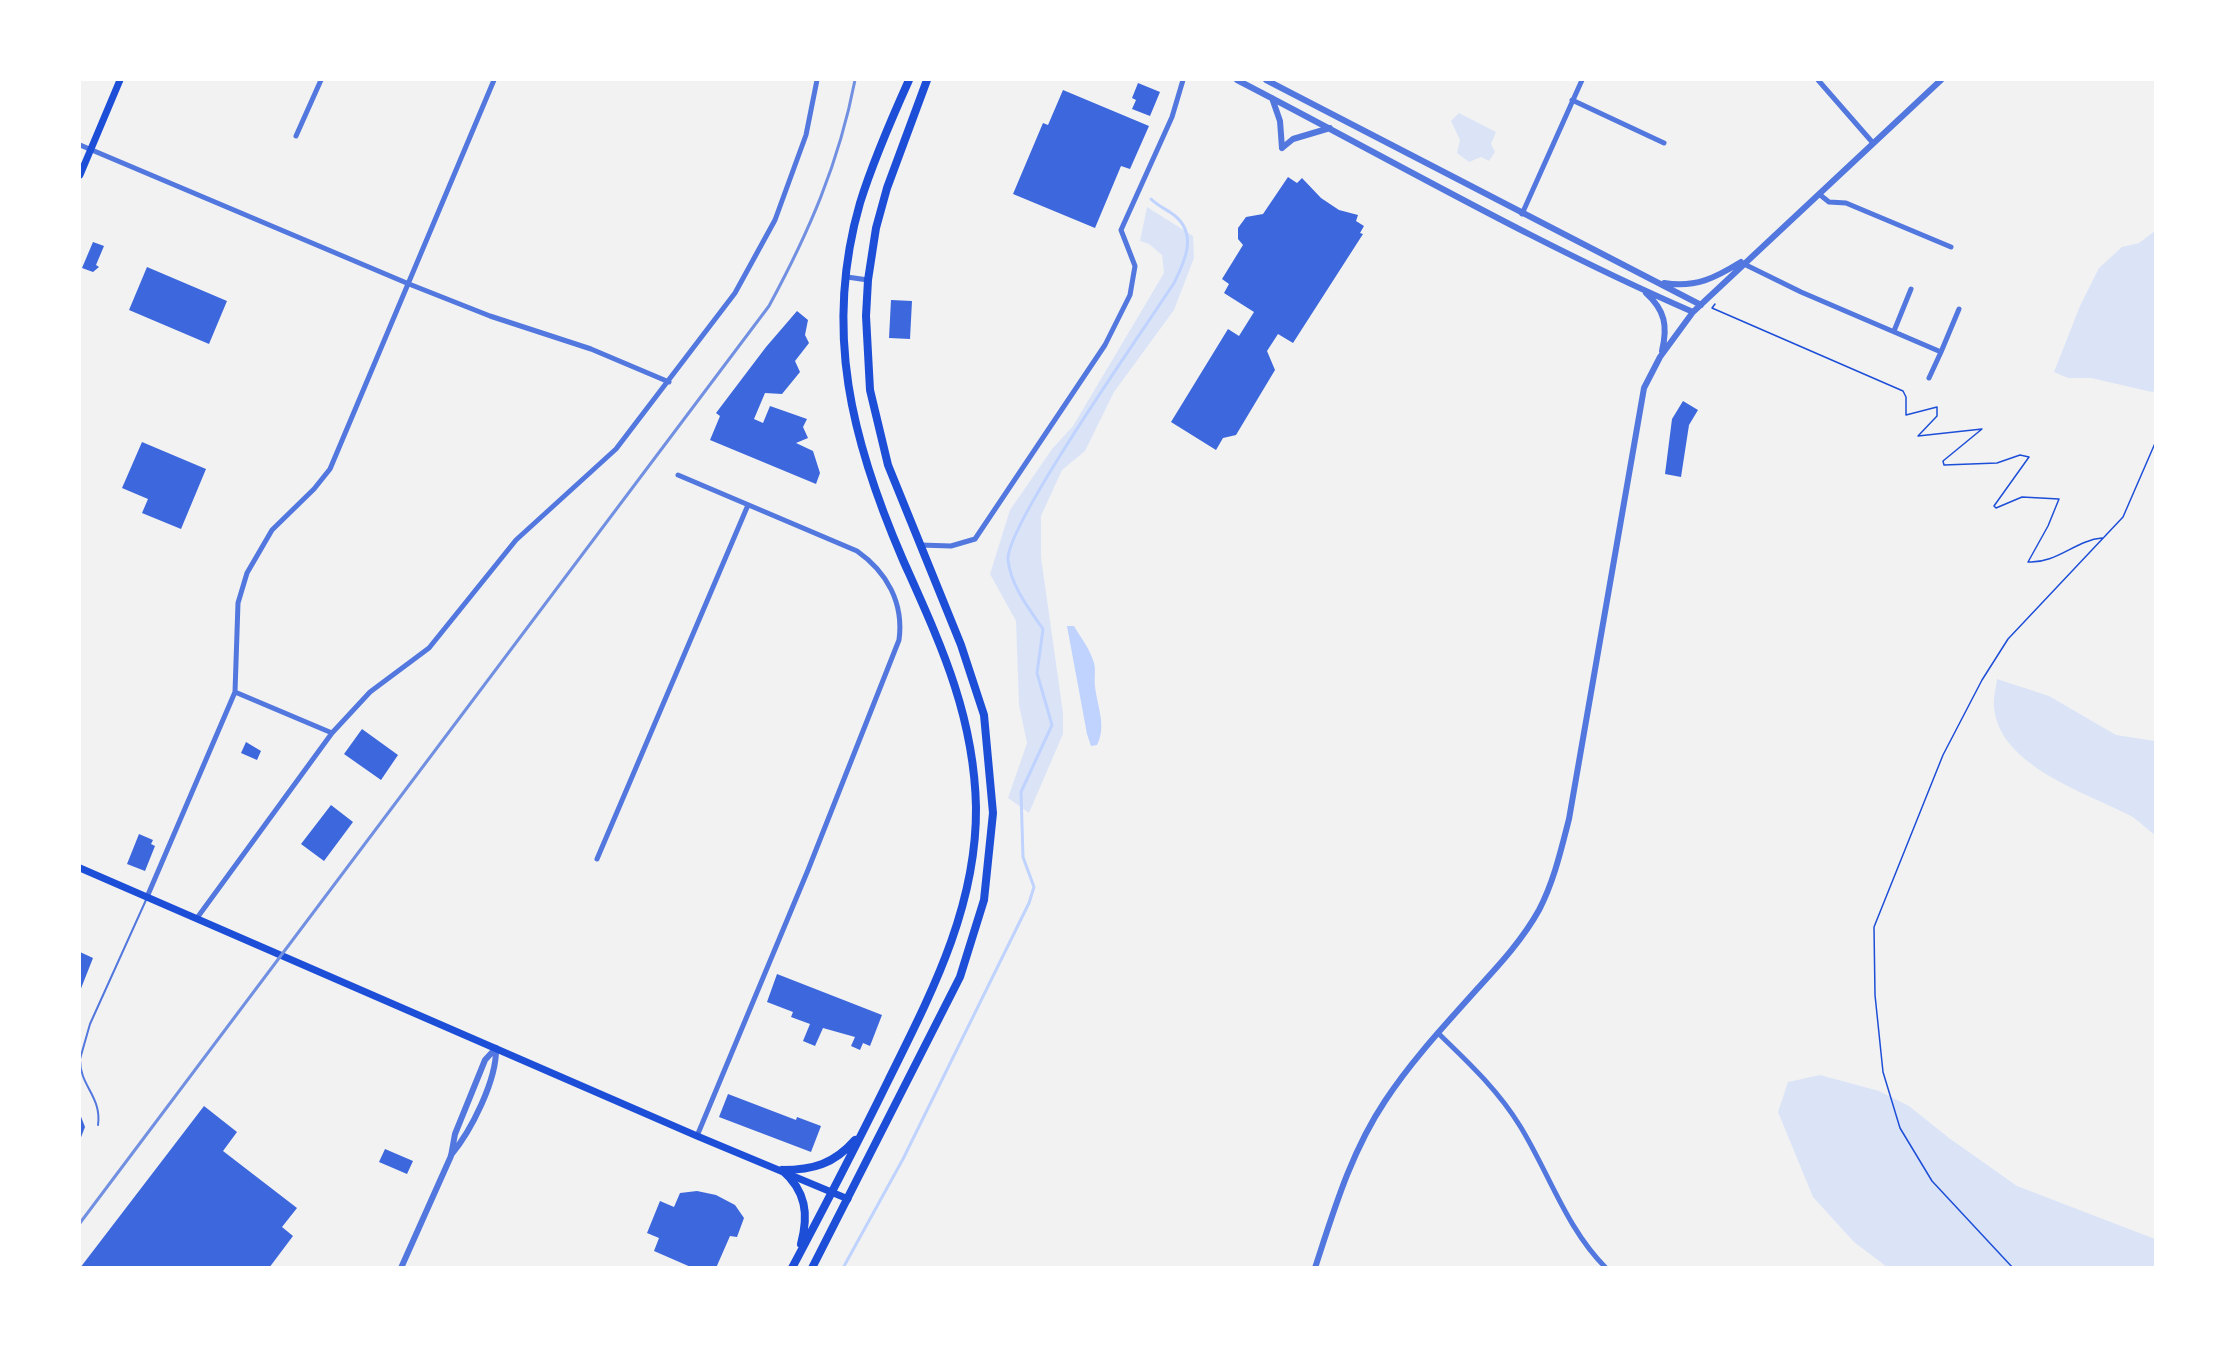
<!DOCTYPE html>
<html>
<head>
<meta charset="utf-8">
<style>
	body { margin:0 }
	#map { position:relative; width:2235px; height:1347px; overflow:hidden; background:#f2f2f2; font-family:"PT Sans Narrow",sans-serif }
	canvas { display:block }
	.frame { position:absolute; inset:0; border:81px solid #fff; pointer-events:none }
</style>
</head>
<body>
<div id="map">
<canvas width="2235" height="1347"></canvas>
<div class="frame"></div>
</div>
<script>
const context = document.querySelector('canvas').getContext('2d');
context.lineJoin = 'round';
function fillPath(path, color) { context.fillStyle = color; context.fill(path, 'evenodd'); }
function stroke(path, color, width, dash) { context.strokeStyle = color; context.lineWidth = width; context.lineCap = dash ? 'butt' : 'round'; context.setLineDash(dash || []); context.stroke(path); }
fillPath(new Path2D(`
	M 1459,113 L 1496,132 L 1491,144 L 1495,152 L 1489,161 L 1481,157 L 1469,162 L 1457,153 L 1460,140 L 1451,121 Z
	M 1147,207 L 1193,236 L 1194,258 L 1174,310 L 1114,392 L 1085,451 L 1062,470 L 1041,516 L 1041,557 L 1063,713 L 1063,734 L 1029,813 L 1008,798 L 1027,743 L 1019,705 L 1016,621 L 990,574 L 1010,510 L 1052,449 L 1073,426 L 1164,273 L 1162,255 L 1149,244 L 1140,241 Z
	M 2155,231 L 2155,391 L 2152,392 L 2091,378 L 2068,378 L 2054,372 L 2080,306 L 2099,268 L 2122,247 L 2139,243 Z
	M 1997,679 L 2049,696 L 2116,735 L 2155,741 L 2155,835 C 2146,829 2139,820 2129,815 C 2085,792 1999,766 1994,707 C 1993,698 1996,688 1997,679 Z
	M 1820,1075 L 1879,1091 L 1909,1106 L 1949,1138 L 2017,1186 L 2155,1239 L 2155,1267 L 1887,1267 L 1854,1242 L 1813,1197 L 1778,1112 L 1788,1082 Z`), '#dbe4f7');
fillPath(new Path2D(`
	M 1067,626 L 1074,626 C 1081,638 1090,649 1094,663 C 1096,670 1094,679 1095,686 C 1097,706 1107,726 1097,745 L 1091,746 L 1087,734 Z`), '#bfd3fe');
stroke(new Path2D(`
	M 843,1268 L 903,1159 L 1029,903 L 1034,887 L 1023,857 L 1021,792 L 1052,725 L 1037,673 L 1043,629 C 1029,609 1011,586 1008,560 C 1005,526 1147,325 1174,283 C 1185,261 1198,234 1174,215 C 1166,209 1158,206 1151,199`), '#bfd3fe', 3);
fillPath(new Path2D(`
	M 1138,83 L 1160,92 L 1150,116 L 1132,109 L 1136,100 L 1132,98 Z
	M 1063,90 L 1149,126 L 1130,169 L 1121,166 L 1095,228 L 1013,194 L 1043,123 L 1048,125 Z
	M 1288,177 L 1297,183 L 1302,178 L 1321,198 L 1339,210 L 1358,215 L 1356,221 L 1364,226 L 1360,233 L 1363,234 L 1293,343 L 1278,334 L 1267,351 L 1275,370 L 1236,435 L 1223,438 L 1216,450 L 1171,422 L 1228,329 L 1239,336 L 1254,312 L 1224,293 L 1229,284 L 1222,279 L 1243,245 L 1238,239 L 1238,228 L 1246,217 L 1263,214 Z
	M 93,242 L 104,246 L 96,265 L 99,267 L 93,272 L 82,268 Z
	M 147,267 L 227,301 L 209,344 L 129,310 Z
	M 891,300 L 912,301 L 910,339 L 889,338 Z
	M 797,311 L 808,320 L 805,335 L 809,343 L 795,361 L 800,372 L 782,394 L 765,393 L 754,419 L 763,423 L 770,406 L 807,419 L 803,427 L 808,438 L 796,443 L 813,451 L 820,473 L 816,484 L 710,440 L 720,416 L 716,413 L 766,347 Z
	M 1683,401 L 1698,410 L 1689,425 L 1681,477 L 1665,474 L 1672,419 Z
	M 142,442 L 206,469 L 181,529 L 142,513 L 148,499 L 122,488 Z
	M 362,729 L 398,755 L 381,780 L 344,754 Z
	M 246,742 L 261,751 L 257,760 L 241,753 Z
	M 331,805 L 353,822 L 324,861 L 301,844 Z
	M 139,834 L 153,840 L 151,844 L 155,846 L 145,871 L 127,864 Z
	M 80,952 L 93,958 L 80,991 Z
	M 777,974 L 882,1015 L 870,1046 L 863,1043 L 860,1050 L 851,1046 L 855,1037 L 823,1028 L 815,1046 L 803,1041 L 810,1024 L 791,1017 L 793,1012 L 767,1002 Z
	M 728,1094 L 796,1120 L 797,1117 L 821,1126 L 811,1152 L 719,1117 Z
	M 204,1106 L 237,1132 L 223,1151 L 297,1208 L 282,1227 L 293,1236 L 269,1268 L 80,1268 Z
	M 80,1114 L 85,1127 L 80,1140 Z
	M 385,1149 L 413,1161 L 407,1174 L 379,1162 Z
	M 697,1191 L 716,1195 L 735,1205 L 744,1218 L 737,1237 L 730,1236 L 716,1268 L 693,1268 L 654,1251 L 659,1238 L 647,1233 L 660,1201 L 674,1207 L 680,1193 Z`), '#3d67dc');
stroke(new Path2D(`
	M 1715,304 L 1712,308 L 1903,391 L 1906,397 L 1906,415 L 1937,407 L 1937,416 L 1918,436 L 1982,429 L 1943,461 L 1944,465 L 1997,463 L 2020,455 L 2029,457 L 1994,506 L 1996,508 L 2022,497 L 2059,499 L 2048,526 L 2028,562 C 2056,564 2076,540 2102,538
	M 2013,1268 L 1932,1181 L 1900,1128 L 1883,1072 L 1875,995 L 1874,927 L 1943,755 L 1982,680 L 2008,639 L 2123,517 L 2156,441`), '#1d4ed8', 1.5);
stroke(new Path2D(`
	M 80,1059 L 90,1024 L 146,900
	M 80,1060 C 80,1086 102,1097 98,1125`), '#5277de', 2);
stroke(new Path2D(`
	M 1818,80 L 1873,143
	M 1572,100 L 1664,143
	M 296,136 L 321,80
	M 80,145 L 409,284 L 490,316 L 591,349 L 669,382
	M 1819,194 L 1829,202 L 1846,203 L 1951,247
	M 1522,214 L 1582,80
	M 1744,264 L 1801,292 L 1941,352 L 1929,378
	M 847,277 L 868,280
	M 1894,331 L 1911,289
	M 1941,352 L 1959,309
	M 678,475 L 857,551 C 887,572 904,603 899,640 L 808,870 L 697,1136
	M 920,545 L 951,546 L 975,539 L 1105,345 L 1130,295 L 1135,266 L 1121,230 L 1172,117 L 1183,80
	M 235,692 L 332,733
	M 597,859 L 748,505
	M 147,897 L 235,692 L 238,603 L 247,573 L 272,530 L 314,489 L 330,469 L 494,80
	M 197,918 L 332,733 L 370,692 L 429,648 L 516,540 L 616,449 L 735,293 L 775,220 L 806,135 L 817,80
	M 1438,1033 C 1468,1062 1498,1090 1520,1126 C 1549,1173 1566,1228 1606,1268`), '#5277de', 5);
stroke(new Path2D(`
	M 1237,80 C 1388,158 1536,244 1693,312
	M 1266,80 L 1701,305
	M 1272,98 L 1280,121 L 1282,148
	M 1282,148 L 1293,139 L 1330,128
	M 1664,283 C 1696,288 1715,278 1741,262
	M 1646,293 C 1665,310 1668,326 1662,351
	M 451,1155 C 471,1131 497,1080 496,1048
	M 401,1268 L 451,1156 L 455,1134 L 485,1060 L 496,1048
	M 1315,1268 C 1334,1210 1351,1152 1385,1101 C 1412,1060 1445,1025 1478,988 C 1500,964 1523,939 1539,910 C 1554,881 1561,850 1569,819 L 1644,388 L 1660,357 L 1693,312 L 1941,80`), '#5277de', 6);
stroke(new Path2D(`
	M 80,175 L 120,80
	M 80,868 L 697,1136 L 848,1199`), '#1d4ed8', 7);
stroke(new Path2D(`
	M 782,1170 C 806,1191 809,1214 801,1244
	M 782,1170 C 813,1170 834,1164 855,1140
	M 792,1268 C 825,1206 857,1144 888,1081 C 931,994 977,907 976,807 C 974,714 940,643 903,560 C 852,442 823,331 860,203 C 873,161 891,120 909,80
	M 812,1268 L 960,977 L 984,900 L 993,813 L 984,715 L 961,645 L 888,465 L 870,390 L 866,316 L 868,280 L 876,228 L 887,188 L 927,80`), '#1d4ed8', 8);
stroke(new Path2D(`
	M 80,1223 L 769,306 C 809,232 839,163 855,80`), '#7290e2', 3);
</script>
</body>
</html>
